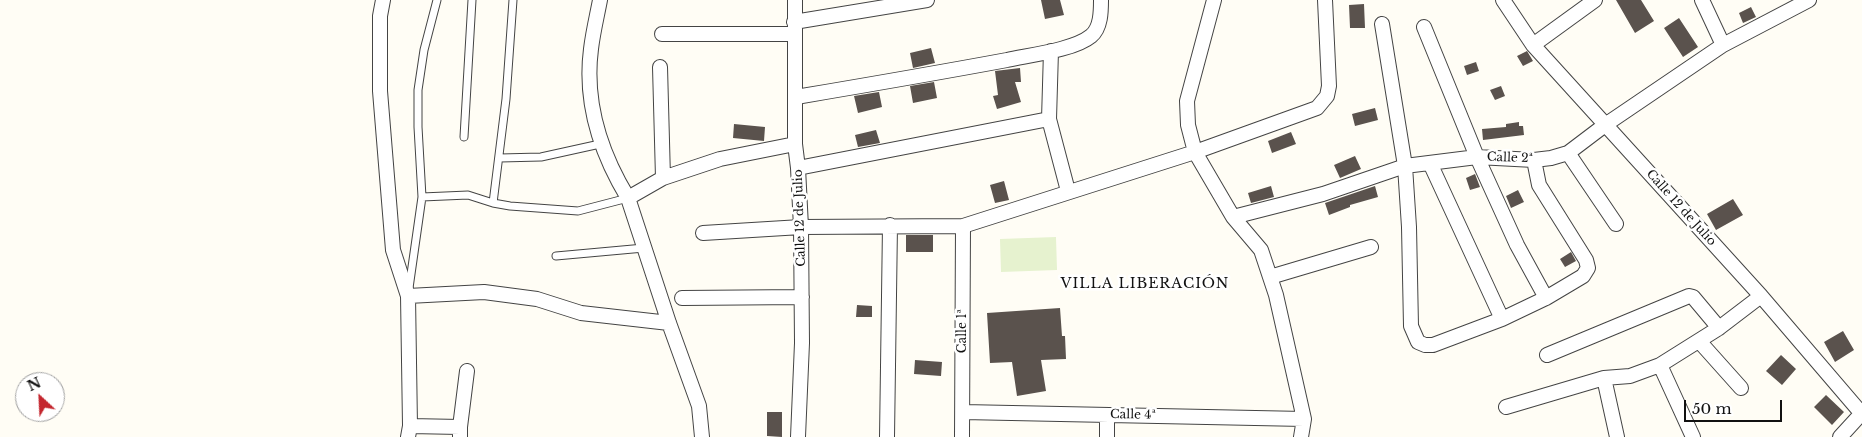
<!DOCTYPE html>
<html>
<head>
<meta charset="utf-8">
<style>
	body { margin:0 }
	#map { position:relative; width:1862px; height:437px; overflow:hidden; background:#fffdf5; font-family:"Libre Baskerville",serif }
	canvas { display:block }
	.north { position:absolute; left:15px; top:372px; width:50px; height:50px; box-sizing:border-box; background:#fff; border:1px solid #a0a0a0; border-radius:50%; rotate:335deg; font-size:14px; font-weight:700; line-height:20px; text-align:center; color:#111 }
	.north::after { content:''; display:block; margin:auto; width:18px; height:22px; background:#c4262e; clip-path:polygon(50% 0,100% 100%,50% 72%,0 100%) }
	.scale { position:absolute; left:1684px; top:400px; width:98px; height:22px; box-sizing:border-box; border:2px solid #111; border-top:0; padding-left:6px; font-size:15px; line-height:18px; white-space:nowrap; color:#111; -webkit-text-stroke:4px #fff; paint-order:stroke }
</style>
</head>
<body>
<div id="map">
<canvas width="1862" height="437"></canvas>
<div class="north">N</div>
<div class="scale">50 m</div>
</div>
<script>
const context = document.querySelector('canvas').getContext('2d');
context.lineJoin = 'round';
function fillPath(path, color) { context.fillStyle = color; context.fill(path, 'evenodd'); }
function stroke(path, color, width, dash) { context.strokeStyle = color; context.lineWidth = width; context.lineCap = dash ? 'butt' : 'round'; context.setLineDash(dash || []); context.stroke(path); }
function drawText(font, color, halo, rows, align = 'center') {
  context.font = font + ' "Libre Baskerville",serif'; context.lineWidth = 5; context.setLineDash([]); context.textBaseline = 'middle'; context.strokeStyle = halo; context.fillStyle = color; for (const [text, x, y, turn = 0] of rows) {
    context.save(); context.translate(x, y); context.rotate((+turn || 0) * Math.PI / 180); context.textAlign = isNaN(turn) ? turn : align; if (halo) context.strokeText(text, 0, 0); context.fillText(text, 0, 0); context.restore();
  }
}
fillPath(new Path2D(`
	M 1056,237 L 1057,270 L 1001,272 L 1000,239 Z`), '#e6f2cf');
fillPath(new Path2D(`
	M 1041,0 L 1060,0 L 1064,15 L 1045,19 Z
	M 1616,0 L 1641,0 L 1654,21 L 1635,33 Z
	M 1364,4 L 1365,28 L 1350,28 L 1349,5 Z
	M 1751,7 L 1756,17 L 1743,23 L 1739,13 Z
	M 1679,18 L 1698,47 L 1683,57 L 1664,28 Z
	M 931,48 L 935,63 L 913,68 L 910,53 Z
	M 1527,51 L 1533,61 L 1523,66 L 1517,56 Z
	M 1476,62 L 1479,71 L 1467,75 L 1464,66 Z
	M 1020,68 L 1021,82 L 1015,82 L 1021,102 L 997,109 L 993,96 L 998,95 L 995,71 Z
	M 934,82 L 937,98 L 913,103 L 910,86 Z
	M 1501,86 L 1505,96 L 1495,100 L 1490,90 Z
	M 879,92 L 882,107 L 858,113 L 854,96 Z
	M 1375,108 L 1378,120 L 1355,126 L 1352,114 Z
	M 1519,122 L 1519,126 L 1523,126 L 1524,135 L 1483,140 L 1482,129 L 1506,127 L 1506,124 Z
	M 734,124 L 765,127 L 764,141 L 733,138 Z
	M 876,130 L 880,143 L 858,147 L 855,135 Z
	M 1291,132 L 1296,144 L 1272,153 L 1268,141 Z
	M 1355,156 L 1361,169 L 1340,178 L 1334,165 Z
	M 1475,174 L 1480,187 L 1470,190 L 1466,178 Z
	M 1004,181 L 1009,200 L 995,203 L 990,185 Z
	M 1271,186 L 1274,197 L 1251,203 L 1248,193 Z
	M 1375,186 L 1378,197 L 1350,205 L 1350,207 L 1329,215 L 1325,203 Z
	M 1518,190 L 1524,202 L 1511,208 L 1506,196 Z
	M 1733,199 L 1743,215 L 1716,230 L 1707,214 Z
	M 906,235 L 933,235 L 933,252 L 906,252 Z
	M 1571,252 L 1576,261 L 1565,267 L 1560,259 Z
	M 857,305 L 872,306 L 872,317 L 856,317 Z
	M 1060,308 L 1062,336 L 1065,336 L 1066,359 L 1041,360 L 1046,391 L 1017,396 L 1012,362 L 990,363 L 987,313 Z
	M 1843,331 L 1854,350 L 1835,362 L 1824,342 Z
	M 1781,355 L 1796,369 L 1782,385 L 1766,371 Z
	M 915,360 L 942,362 L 941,376 L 914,374 Z
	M 1826,395 L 1844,412 L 1832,425 L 1814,407 Z
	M 767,412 L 782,412 L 782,437 L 767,436 Z`), '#5a524d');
const service = new Path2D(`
	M 464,137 L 472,0
	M 500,158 L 541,157 L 600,144
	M 422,197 L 468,195 L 493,203 L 510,206 L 578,211 L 628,198
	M 493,203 L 506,99 L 513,0
	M 556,256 L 644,248
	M 409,288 L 422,197 L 418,127 L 418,90 L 424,50 L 437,0`);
const minor = new Path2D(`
	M 383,0 L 380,16 L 380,91 L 393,250 L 408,296 L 410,426 L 408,437
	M 600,0 C 597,16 593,32 591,49 C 584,103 600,152 628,198 L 669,323 L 699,406 L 702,437
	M 795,0 L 795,144 L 798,168 L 801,227 L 802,343 L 798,437
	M 1214,0 L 1187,101 L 1188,125 L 1195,152 L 1233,217 L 1261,250 L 1276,295 L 1304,419 L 1301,437
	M 1503,0 L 1533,45 L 1761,296 L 1862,414
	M 1702,0 L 1723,45
	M 794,22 L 927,0
	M 1382,24 L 1405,166 L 1409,227 L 1411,326 L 1418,342 L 1425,345 L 1433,345 L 1502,319 L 1546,298 L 1583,276 L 1588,268 L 1586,260 L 1539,185 L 1534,160
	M 1424,27 L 1477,157 L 1517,245 L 1546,298
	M 662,34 L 794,34
	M 1533,45 L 1595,0
	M 1051,51 L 1049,119 L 1068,191
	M 660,67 L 663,178
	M 796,97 C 867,85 937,73 1007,60 C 1030,55 1074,50 1091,36 C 1101,28 1101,11 1101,0
	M 1568,153 L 1616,224
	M 1430,163 L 1502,319
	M 798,168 L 1049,119
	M 628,198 L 663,178 L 720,159 L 795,144
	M 1233,217 L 1323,194 L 1405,166 L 1477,157 L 1534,160 L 1551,158 L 1568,153 L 1605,125 L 1723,45 L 1809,0
	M 703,233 L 801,227 L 963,226 L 1195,152 L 1317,108 L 1327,96 L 1329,86 L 1325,0
	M 1270,277 L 1371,247
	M 408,296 L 484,292 L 537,299 L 581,313 L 669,323
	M 682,298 L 802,297
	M 1699,341 L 1741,388
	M 1547,355 L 1689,296 L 1693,297 L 1719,328
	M 1660,365 L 1693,437
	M 1604,378 L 1617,437
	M 1506,407 L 1604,378 L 1630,376 L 1660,365 L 1719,328 L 1761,296
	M 963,412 L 1304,419
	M 410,426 L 460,427
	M 460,437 L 460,427 L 467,371
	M 887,437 L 890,225
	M 962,437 L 963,226
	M 1107,437 L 1107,415
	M 1840,437 L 1862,413`);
stroke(service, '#444', 9);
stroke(minor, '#444', 16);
stroke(service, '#fff', 7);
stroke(minor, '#fff', 14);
drawText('12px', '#111', '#fff', [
	["Calle 2ª",1510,158,2],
	["Calle 12 de Julio",1681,208,48],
	["Calle 12 de Julio",800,218,-92],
	["Calle 1ª",963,331,-90],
	["Calle 4ª",1133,415,1]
]);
context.letterSpacing = '1px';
drawText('14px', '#111', '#fff', [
	["VILLA LIBERACIÓN",1145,284]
]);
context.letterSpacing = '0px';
</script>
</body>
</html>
